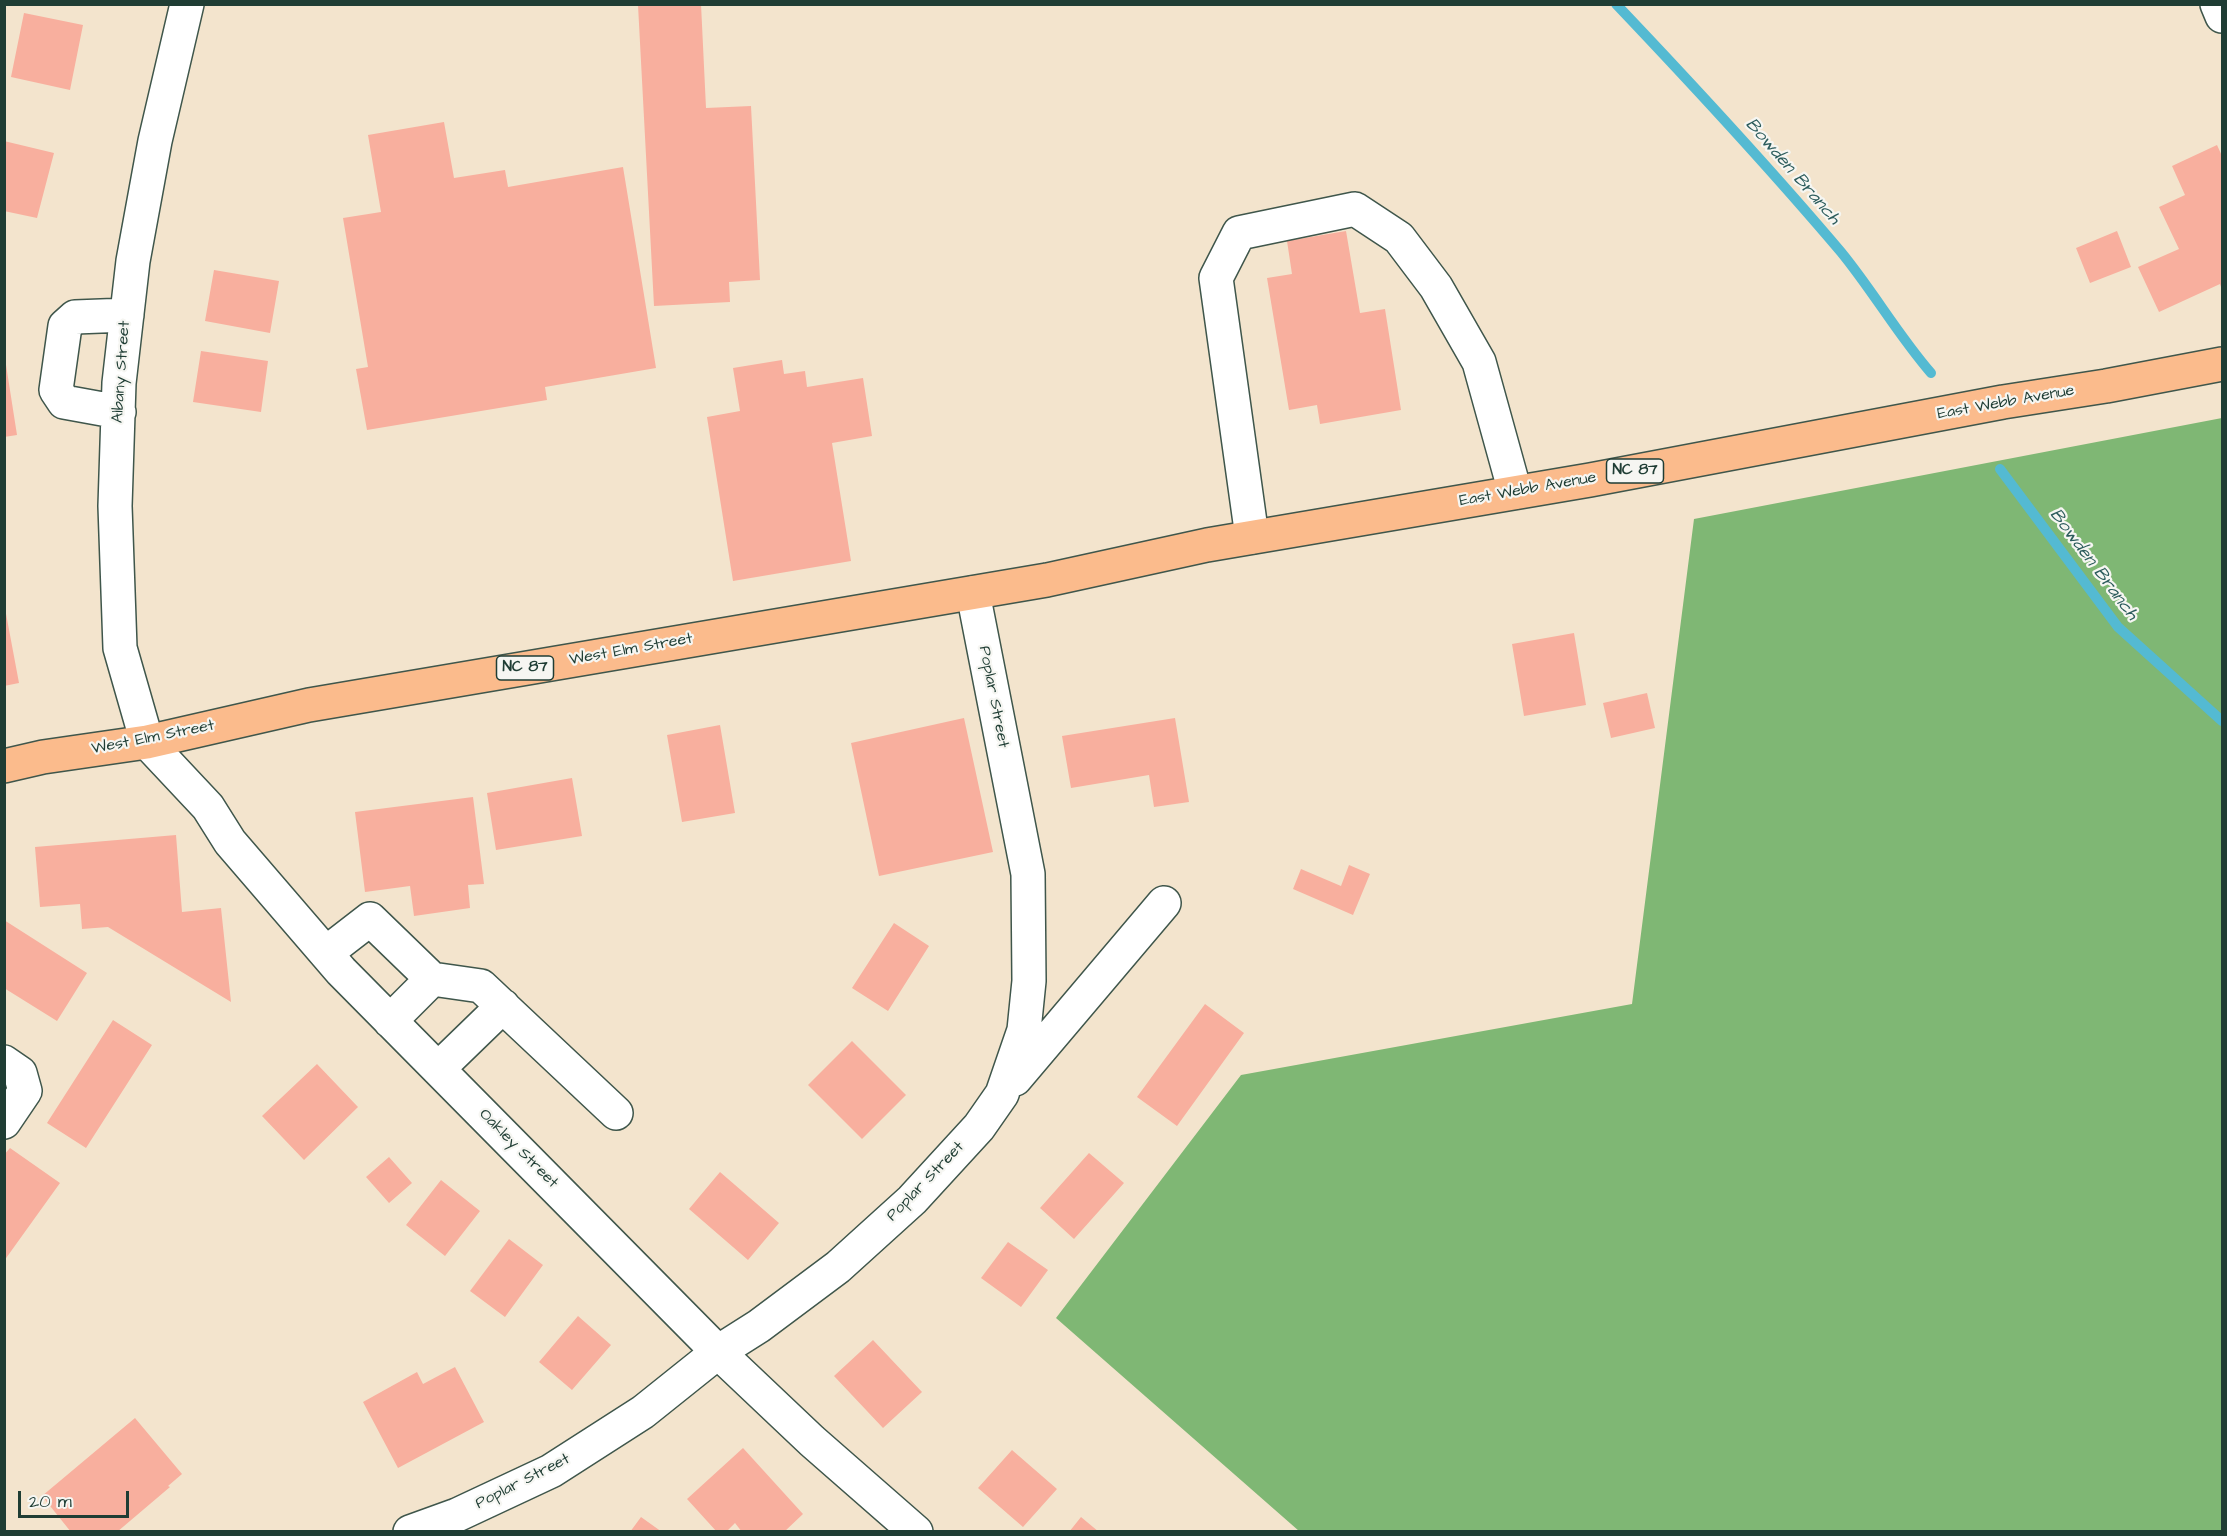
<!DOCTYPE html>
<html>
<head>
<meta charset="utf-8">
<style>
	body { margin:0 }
	#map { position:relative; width:2227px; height:1536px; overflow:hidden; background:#f3e4cd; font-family:"Architects Daughter",sans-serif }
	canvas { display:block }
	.frame { position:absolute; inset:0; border:6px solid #1f3d34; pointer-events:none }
	.scale { position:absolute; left:18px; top:1491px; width:111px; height:27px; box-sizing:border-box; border:3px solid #1f3d34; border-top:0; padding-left:8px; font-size:18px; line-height:21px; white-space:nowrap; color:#1f3d34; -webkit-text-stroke:4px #f6f6f2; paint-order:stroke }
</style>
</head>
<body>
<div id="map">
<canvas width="2227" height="1536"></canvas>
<div class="frame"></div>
<div class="scale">20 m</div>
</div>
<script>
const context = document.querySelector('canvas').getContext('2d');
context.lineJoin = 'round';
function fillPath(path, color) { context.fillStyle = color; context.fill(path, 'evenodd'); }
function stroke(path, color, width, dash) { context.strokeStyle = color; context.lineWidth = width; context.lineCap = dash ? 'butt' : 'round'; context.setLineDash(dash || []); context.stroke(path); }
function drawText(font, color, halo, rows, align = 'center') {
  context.font = font + ' "Architects Daughter",sans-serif'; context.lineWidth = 4.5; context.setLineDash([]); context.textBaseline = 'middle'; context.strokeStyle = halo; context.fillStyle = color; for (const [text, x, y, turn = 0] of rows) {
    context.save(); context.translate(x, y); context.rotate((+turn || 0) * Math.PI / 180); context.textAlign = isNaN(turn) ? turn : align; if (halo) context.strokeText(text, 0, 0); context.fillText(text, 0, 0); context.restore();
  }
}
fillPath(new Path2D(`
	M 2222,418 L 2222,1531 L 1299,1531 L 1056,1318 L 1241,1075 L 1632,1004 L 1694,519 Z`), '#7fb774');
stroke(new Path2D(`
	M 1616,4 C 1693,85 1769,167 1841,252 C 1873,291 1898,335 1931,373
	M 2000,469 L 2118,627 L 2222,721`), '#54bad2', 10);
fillPath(new Path2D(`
	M 701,4 L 706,108 L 751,106 L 760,280 L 729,282 L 730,302 L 654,306 L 638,5 Z
	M 24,13 L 83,25 L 70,90 L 11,77 Z
	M 444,122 L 454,178 L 505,170 L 508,187 L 623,167 L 656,368 L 545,387 L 547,400 L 367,430 L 356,369 L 368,367 L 343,218 L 381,212 L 368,135 Z
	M 4,141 L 54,153 L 37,218 L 4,211 Z
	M 2217,145 L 2222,156 L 2222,290 L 2220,284 L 2159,312 L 2138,267 L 2179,249 L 2159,207 L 2185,195 L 2172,166 Z
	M 1346,231 L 1360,313 L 1385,309 L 1401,410 L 1320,424 L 1317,405 L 1289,410 L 1267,278 L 1292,274 L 1287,241 Z
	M 2117,231 L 2131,267 L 2090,283 L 2076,248 Z
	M 214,270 L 279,281 L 270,333 L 205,321 Z
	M 201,351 L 268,361 L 261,412 L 193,402 Z
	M 4,352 L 17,435 L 4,437 Z
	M 782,360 L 784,374 L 805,371 L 807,387 L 863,378 L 872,436 L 832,443 L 851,561 L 733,581 L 707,417 L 740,411 L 733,368 Z
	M 4,603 L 19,683 L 4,686 Z
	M 1574,633 L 1586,705 L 1524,716 L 1512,644 Z
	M 1647,693 L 1655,728 L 1611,738 L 1603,703 Z
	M 964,718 L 993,852 L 879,876 L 851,743 Z
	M 1175,718 L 1189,802 L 1154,807 L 1149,775 L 1071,788 L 1062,736 Z
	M 720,725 L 735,813 L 682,822 L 667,735 Z
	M 572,778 L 582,836 L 496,850 L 487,793 Z
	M 473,797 L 484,884 L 468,885 L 470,908 L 414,916 L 410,886 L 365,892 L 355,812 Z
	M 176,835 L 182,912 L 221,908 L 231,1002 L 108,927 L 82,929 L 80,904 L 40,907 L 35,847 Z
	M 1349,865 L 1370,874 L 1353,915 L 1293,889 L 1301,869 L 1341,886 Z
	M 4,920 L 87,973 L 57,1021 L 4,988 Z
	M 894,923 L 929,946 L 888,1011 L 852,988 Z
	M 1205,1004 L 1244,1033 L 1177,1126 L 1137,1097 Z
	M 113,1020 L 152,1045 L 86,1148 L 47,1123 Z
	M 852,1041 L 906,1095 L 862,1139 L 808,1085 Z
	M 317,1064 L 358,1107 L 304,1160 L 262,1116 Z
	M 10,1148 L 60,1183 L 4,1261 L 4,1155 Z
	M 1089,1153 L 1124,1183 L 1074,1239 L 1040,1208 Z
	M 389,1157 L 412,1183 L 389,1203 L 366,1177 Z
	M 720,1172 L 779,1223 L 748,1260 L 689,1209 Z
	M 441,1180 L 480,1211 L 445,1256 L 406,1225 Z
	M 509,1239 L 543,1265 L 505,1317 L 470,1291 Z
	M 1008,1242 L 1048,1270 L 1021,1307 L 981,1278 Z
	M 578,1316 L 611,1345 L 572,1390 L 539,1362 Z
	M 873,1340 L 922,1392 L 883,1428 L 834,1376 Z
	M 455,1367 L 484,1422 L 398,1468 L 363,1402 L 417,1372 L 423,1384 Z
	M 135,1418 L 182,1474 L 168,1486 L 170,1487 L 117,1532 L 71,1532 L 42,1496 Z
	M 743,1448 L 803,1514 L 784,1532 L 742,1532 L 735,1523 L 726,1532 L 717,1532 L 687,1499 Z
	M 1012,1450 L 1057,1489 L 1023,1527 L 978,1488 Z
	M 641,1517 L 662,1532 L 630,1532 Z
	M 1081,1517 L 1099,1532 L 1069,1532 Z`), '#f8af9e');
const minor = new Path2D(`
	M 187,4 L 155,141 L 133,261 L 119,383 L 115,506 L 120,648 L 147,742 L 208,807 L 230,842 L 341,971 L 718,1352 L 812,1441 L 916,1532
	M 2217,4 L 2222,16
	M 119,412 L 64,402 L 56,390 L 65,326 L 75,317 L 127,315
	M 1252,537 L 1216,278 L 1239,233 L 1355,209 L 1399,238 L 1436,287 L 1479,362 L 1515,492
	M 326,953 L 370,919 L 432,979 L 481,986 L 616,1113
	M 390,1021 L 432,979
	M 4,1062 L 20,1073 L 25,1091 L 4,1122
	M 438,1069 L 503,1006
	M 1015,1079 L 1164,903
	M 410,1532 L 457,1515 L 551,1471 L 643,1412 L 718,1352 L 759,1326 L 838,1267 L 912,1200 L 979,1127 L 1002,1094 L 1024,1030 L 1029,981 L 1028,874 L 973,593`);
const highway = new Path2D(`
	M 4,766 L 43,757 L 147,742 L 309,705 L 1047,580 L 1207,545 L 1590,480 L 2003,402 L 2106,386 L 2222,364`);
stroke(minor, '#3f564b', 36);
stroke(highway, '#3f564b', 36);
stroke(minor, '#fff', 33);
stroke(highway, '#fbbb8c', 33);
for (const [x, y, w] of [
	[1635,471,57],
	[525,668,57]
]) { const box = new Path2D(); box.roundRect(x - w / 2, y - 12, w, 24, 4.5); context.fillStyle = '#f6f6f2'; context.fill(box); stroke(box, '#1f3d34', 1.5); }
drawText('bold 15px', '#1f3d34', null, [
	["NC 87",1635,471],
	["NC 87",525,668]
]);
drawText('16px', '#1f3d34', '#f6f6f2', [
	["Albany Street",122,372,-86],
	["East Webb Avenue",2006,403,-10],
	["East Webb Avenue",1528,490,-10],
	["West Elm Street",631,650,-10],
	["Poplar Street",993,697,79],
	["West Elm Street",153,738,-11],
	["Oakley Street",518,1149,45],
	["Poplar Street",926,1182,-46],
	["Poplar Street",523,1482,-27]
]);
drawText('italic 18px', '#2c5c5c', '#f6f6f2', [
	["Bowden Branch",1792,172,49],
	["Bowden Branch",2093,565,53]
]);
</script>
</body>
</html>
